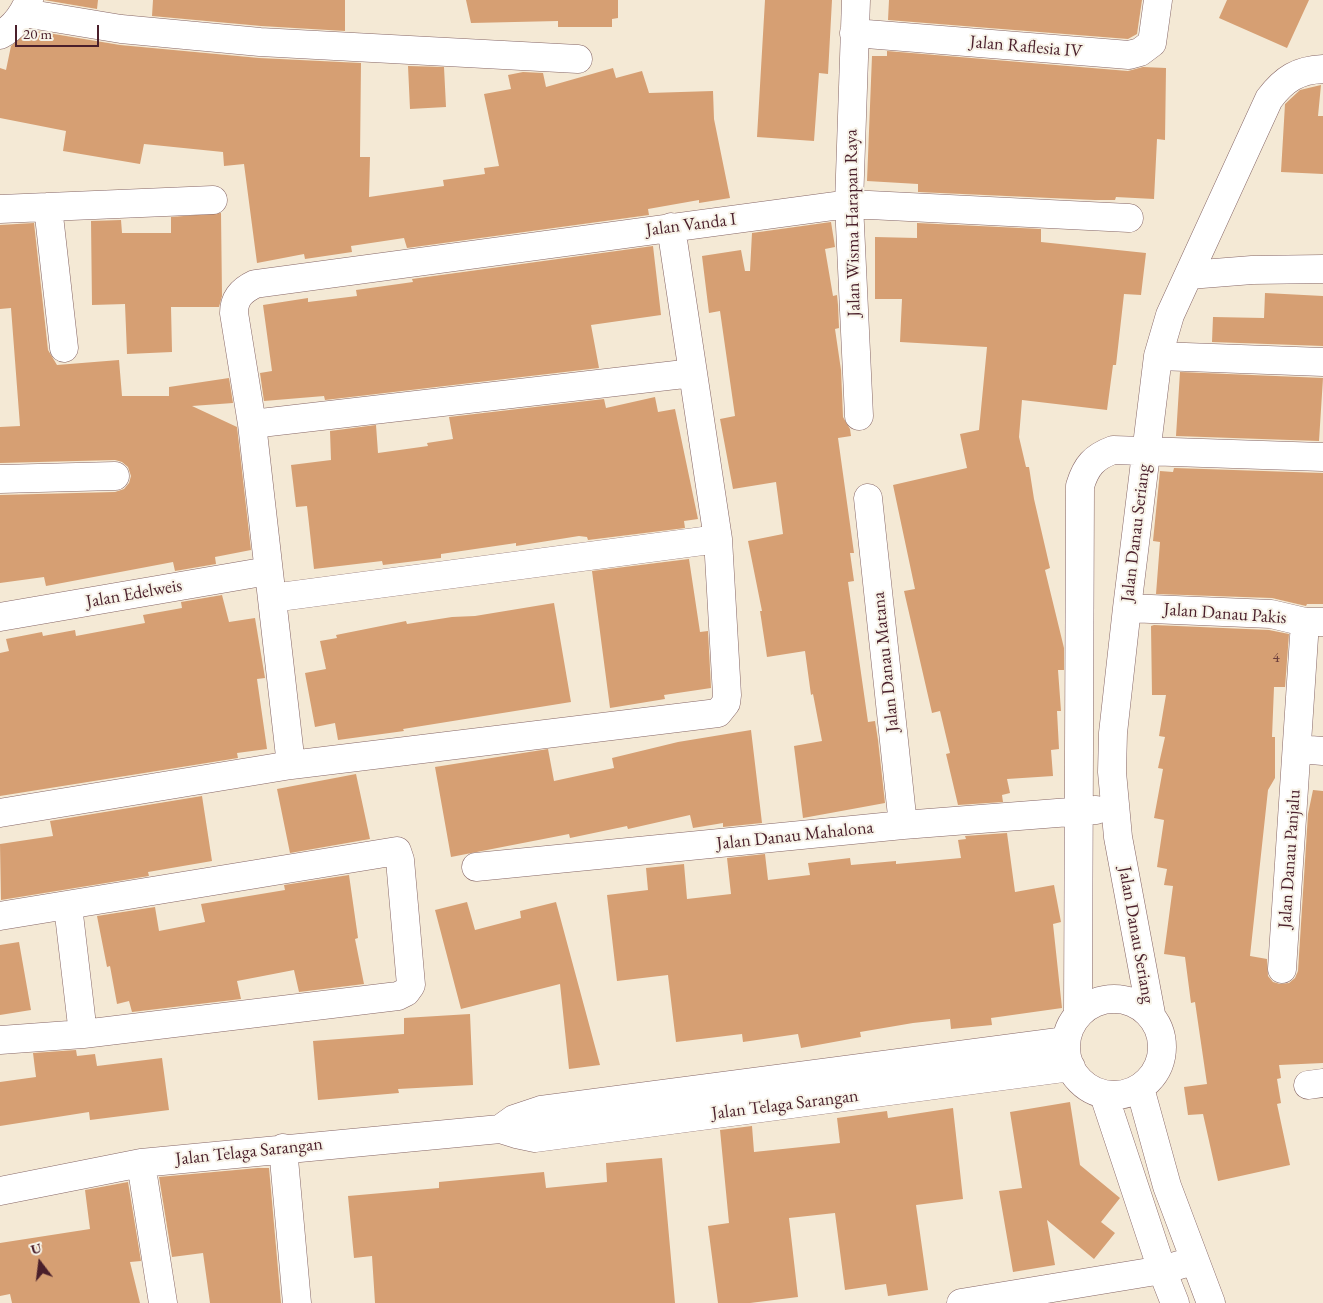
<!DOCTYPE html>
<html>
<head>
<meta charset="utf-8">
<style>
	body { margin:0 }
	#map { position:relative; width:1323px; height:1303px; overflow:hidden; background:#f4e9d5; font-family:"EB Garamond",serif }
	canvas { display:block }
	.north { position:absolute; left:15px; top:1238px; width:50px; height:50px; -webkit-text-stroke:4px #f7f3e8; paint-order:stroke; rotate:345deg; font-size:14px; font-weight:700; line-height:20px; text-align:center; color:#4a1f2b }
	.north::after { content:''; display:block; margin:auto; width:18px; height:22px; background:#4a1f2b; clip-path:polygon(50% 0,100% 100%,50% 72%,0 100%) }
	.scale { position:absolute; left:15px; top:25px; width:84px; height:22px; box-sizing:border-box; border:2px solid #4a1f2b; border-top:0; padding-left:6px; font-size:15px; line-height:18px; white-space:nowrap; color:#4a1f2b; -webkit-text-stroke:4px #f7f3e8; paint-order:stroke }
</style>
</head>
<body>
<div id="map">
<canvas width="1323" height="1303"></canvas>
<div class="north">U</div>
<div class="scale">20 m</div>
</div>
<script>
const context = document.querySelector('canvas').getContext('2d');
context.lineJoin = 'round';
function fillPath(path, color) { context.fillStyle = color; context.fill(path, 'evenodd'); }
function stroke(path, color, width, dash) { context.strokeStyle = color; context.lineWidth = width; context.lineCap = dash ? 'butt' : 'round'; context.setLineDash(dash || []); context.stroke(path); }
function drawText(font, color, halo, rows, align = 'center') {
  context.font = font + ' "EB Garamond",serif'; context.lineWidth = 4; context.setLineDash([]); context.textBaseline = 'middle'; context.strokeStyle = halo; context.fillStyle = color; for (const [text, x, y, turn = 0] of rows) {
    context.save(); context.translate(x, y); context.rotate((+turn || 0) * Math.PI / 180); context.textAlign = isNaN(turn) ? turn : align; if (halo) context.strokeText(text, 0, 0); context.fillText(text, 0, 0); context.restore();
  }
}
fillPath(new Path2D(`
	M 44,0 L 98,0 L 97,9 Z
	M 153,0 L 345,0 L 345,31 L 261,26 L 152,16 Z
	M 466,0 L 618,0 L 618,18 L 612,19 L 612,27 L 558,27 L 558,21 L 471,23 Z
	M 765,0 L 832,0 L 828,74 L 819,73 L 814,141 L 757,137 Z
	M 889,0 L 1142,0 L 1137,34 L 1128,39 L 888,20 Z
	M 1227,0 L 1309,0 L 1287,48 L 1219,18 Z
	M 30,30 L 120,45 L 259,58 L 361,63 L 360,157 L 370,157 L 369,197 L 444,186 L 443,180 L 485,174 L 484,168 L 499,166 L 484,94 L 511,89 L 508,75 L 523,72 L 543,73 L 546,87 L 613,68 L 616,78 L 642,71 L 649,93 L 713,91 L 714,119 L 730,198 L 699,203 L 699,200 L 648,209 L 649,215 L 407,248 L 404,238 L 351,246 L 352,252 L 305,259 L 304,254 L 257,263 L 244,164 L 224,166 L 223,152 L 144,144 L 140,164 L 63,151 L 66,131 L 0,118 L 0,68 L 6,70 L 11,46 Z
	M 887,51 L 1128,71 L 1143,67 L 1166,68 L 1165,140 L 1157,139 L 1154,199 L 1116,197 L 1115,200 L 1095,200 L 918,192 L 918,184 L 867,181 L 872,56 L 887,56 Z
	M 408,66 L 444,67 L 446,107 L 410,109 Z
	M 1321,85 L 1318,116 L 1323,116 L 1323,174 L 1281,172 L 1285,104 L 1300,90 Z
	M 221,213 L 222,296 L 219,307 L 171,307 L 172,352 L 127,354 L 125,304 L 92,305 L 91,221 L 121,220 L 122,233 L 171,233 L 171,217 Z
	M 831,222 L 835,247 L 825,249 L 833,296 L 837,295 L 838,305 L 839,328 L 835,329 L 841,370 L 843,417 L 850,429 L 851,436 L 838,438 L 854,553 L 850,553 L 854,581 L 848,582 L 868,722 L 875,721 L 878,740 L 885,803 L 803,818 L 794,746 L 822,741 L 813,694 L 811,695 L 805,651 L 767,657 L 760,611 L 762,611 L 748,541 L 783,534 L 776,482 L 733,489 L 720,419 L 735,416 L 720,311 L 709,313 L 702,256 L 741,250 L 745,271 L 750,271 L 752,233 Z
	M 34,223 L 48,350 L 57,365 L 119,360 L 122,396 L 169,396 L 169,387 L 229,378 L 233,403 L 192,406 L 237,427 L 251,550 L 215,557 L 216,564 L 175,571 L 173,562 L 46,586 L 44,577 L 0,583 L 0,495 L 115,492 L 124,489 L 129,483 L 131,476 L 128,467 L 122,462 L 115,460 L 0,463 L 0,427 L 20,426 L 11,308 L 0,309 L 0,225 Z
	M 917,223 L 1041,229 L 1041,242 L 1146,253 L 1141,295 L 1124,294 L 1116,365 L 1113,365 L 1107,410 L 1022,400 L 1019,437 L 1026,467 L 1029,467 L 1034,499 L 1050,568 L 1045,570 L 1064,648 L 1064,670 L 1058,670 L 1061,711 L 1057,711 L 1059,749 L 1051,750 L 1053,776 L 1007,779 L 1010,793 L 1002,795 L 1003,802 L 958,805 L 946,754 L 950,753 L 940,711 L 932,713 L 904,591 L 915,589 L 893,485 L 967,468 L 960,434 L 979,430 L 987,347 L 900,342 L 902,299 L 875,299 L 875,237 L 917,238 Z
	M 653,246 L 661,315 L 591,325 L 599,368 L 325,400 L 324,396 L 264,401 L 260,373 L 272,371 L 263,305 L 308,298 L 308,302 L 357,296 L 356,290 L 413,282 L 412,279 Z
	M 1265,293 L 1323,296 L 1323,346 L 1212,342 L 1213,317 L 1264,318 Z
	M 1180,372 L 1323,378 L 1319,441 L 1176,436 Z
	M 655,397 L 658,412 L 675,409 L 698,519 L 684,521 L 685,528 L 588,540 L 587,537 L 579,536 L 516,546 L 516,543 L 441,554 L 441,558 L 383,565 L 382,561 L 314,569 L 307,506 L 296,507 L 291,465 L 331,460 L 330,431 L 376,425 L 378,453 L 428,446 L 427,443 L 453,439 L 449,417 L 604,399 L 606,408 Z
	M 1174,468 L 1323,473 L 1323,604 L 1307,604 L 1306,606 L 1272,598 L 1156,594 L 1160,542 L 1153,541 L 1160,471 L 1173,472 Z
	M 689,559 L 700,632 L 708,631 L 711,688 L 664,695 L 665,699 L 610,708 L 592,571 Z
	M 222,595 L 229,622 L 255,618 L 265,678 L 257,679 L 267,749 L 237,753 L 238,758 L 0,796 L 0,653 L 9,651 L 6,639 L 42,632 L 43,636 L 75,630 L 76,636 L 145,623 L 143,615 L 182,608 L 181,602 Z
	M 554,603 L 571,702 L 403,729 L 404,731 L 338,740 L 335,723 L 315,727 L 305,673 L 326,669 L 320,641 L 337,638 L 336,635 L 406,621 L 407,624 L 452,617 L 475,616 Z
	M 1154,625 L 1269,630 L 1289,634 L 1285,687 L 1274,687 L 1272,737 L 1275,737 L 1275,778 L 1268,790 L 1250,956 L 1267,959 L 1268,976 L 1273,982 L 1280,984 L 1289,983 L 1295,978 L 1298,971 L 1308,814 L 1313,790 L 1323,791 L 1323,1063 L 1279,1065 L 1281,1078 L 1277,1079 L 1281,1103 L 1277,1104 L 1290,1165 L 1218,1181 L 1203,1114 L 1188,1115 L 1184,1087 L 1207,1084 L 1195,1002 L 1191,1003 L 1185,957 L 1164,954 L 1173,886 L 1164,885 L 1167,869 L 1157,867 L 1164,820 L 1154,818 L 1163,769 L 1158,768 L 1165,737 L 1159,736 L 1166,695 L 1152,695 L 1151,626 Z
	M 751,730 L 762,823 L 723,827 L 723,823 L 693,828 L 690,815 L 628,829 L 627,826 L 570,838 L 569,834 L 451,857 L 435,767 L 548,749 L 554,781 L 614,768 L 612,758 L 678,742 Z
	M 356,774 L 370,839 L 290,853 L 277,789 Z
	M 202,796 L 212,861 L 148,872 L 149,876 L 1,900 L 0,844 L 53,836 L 50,821 Z
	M 1007,833 L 1015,892 L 1054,885 L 1061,922 L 1053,924 L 1062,1008 L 991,1018 L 992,1025 L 951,1029 L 950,1019 L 913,1023 L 860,1032 L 861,1037 L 801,1048 L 798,1034 L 743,1042 L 742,1034 L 676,1042 L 668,975 L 617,981 L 607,895 L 648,890 L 646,868 L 684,864 L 687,899 L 731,894 L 727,858 L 765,854 L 768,880 L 810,875 L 808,863 L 850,858 L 851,865 L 896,861 L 896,864 L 961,858 L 958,840 L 966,839 L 965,836 Z
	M 349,875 L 358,938 L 355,939 L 364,984 L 299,992 L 294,970 L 237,981 L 241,999 L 132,1012 L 129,1001 L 117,1004 L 110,966 L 107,967 L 97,916 L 155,907 L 159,931 L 205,922 L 201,904 L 285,890 L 284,885 Z
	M 467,902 L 475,930 L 521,918 L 520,911 L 556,902 L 600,1065 L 569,1069 L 560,984 L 461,1009 L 435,910 Z
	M 19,942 L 31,1010 L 0,1015 L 0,945 Z
	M 470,1014 L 473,1085 L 398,1089 L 399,1093 L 318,1100 L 313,1041 L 404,1034 L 404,1018 Z
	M 76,1050 L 77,1056 L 95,1054 L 97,1066 L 162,1058 L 169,1110 L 90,1120 L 89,1112 L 0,1126 L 0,1082 L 36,1077 L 33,1053 Z
	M 1070,1102 L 1080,1165 L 1120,1198 L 1101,1222 L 1115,1233 L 1094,1259 L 1047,1220 L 1055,1265 L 1013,1272 L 999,1191 L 1022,1188 L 1010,1112 Z
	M 953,1108 L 963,1199 L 916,1205 L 928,1290 L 888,1296 L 886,1284 L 845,1290 L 835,1213 L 789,1218 L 798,1297 L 750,1303 L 718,1303 L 708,1226 L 729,1223 L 720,1130 L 752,1126 L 754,1152 L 840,1143 L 837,1118 L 887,1111 L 888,1118 Z
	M 662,1158 L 675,1303 L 375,1303 L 372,1256 L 354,1258 L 348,1196 L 439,1188 L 439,1182 L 544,1172 L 546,1188 L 607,1182 L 606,1163 Z
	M 258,1168 L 269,1168 L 281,1303 L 210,1303 L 203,1253 L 172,1257 L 159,1177 Z
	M 128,1182 L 141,1261 L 130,1262 L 140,1303 L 12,1303 L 10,1294 L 0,1296 L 0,1243 L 90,1229 L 85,1190 Z`), '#d69f73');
const minor = new Path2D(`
	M 856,0 L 849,204 L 859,416
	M 24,13 L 121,29 L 260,42 L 578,59
	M 854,33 L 1129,55 L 1140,52 L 1152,43 L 1158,0
	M 0,35 C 15,27 23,15 29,0
	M 1323,69 C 1298,70 1284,79 1269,99 L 1170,315 L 1158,356 L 1323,362
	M 48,207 L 64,348
	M 0,209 L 213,200
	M 1189,275 L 1252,270 L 1323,269
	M 252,424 L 693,373
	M 0,479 L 115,476
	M 868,498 L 903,825
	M 272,598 L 718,539
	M 1127,608 L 1271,614 L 1305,622 L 1322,622
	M 0,617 L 268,571
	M 1298,749 L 1323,751
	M 291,765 L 252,424 L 234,313 C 234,298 242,290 255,284 L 849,204 L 1129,218
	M 0,813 L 291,765 L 718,713 L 726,703 L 727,695 L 718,539 L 671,227
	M 476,867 L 903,825 L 1096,810
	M 68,906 L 83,1034
	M 0,916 L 397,851 L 400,860 L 411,985 L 406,992 L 398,996 L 83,1034 L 0,1040
	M 1282,969 L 1305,622
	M1066 1047a48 48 0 1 1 96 0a48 48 0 1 1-96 0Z
	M 1078,1014 L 1080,486 C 1086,466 1094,457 1113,450 L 1323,457
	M 1151,1014 L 1118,837 L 1112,772 L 1113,733 L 1127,608 L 1158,356
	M 1308,1085 L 1323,1083
	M 1140,1088 L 1167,1186 L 1211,1303
	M 1104,1095 L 1162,1270 L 1175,1303
	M 500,1129 L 514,1119 L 541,1110 L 1066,1041
	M 283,1148 L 297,1303
	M 141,1163 L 163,1303
	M 0,1191 L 141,1163 L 500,1129 L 516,1134 L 535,1138 L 1071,1067
	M 961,1303 L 1162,1270 L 1193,1261`);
stroke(minor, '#866666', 29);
stroke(minor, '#fff', 28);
drawText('15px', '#6d3f3d', null, [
	["4",1276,658]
]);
drawText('18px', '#4a1f2b', '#f7f3e8', [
	["Jalan Raflesia IV",1026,47,5],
	["Jalan Wisma Harapan Raya",853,223,-91],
	["Jalan Vanda I",691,225,-7],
	["Jalan Danau Seriang",1136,533,-83],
	["Jalan Edelweis",134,594,-10],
	["Jalan Danau Pakis",1225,614,4],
	["Jalan Danau Matana",886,662,-96],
	["Jalan Danau Mahalona",795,836,-6],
	["Jalan Danau Panjalu",1290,859,-86],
	["Jalan Danau Seriang",1136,935,80],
	["Jalan Telaga Sarangan",785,1105,-7],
	["Jalan Telaga Sarangan",249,1152,-6]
]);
</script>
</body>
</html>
